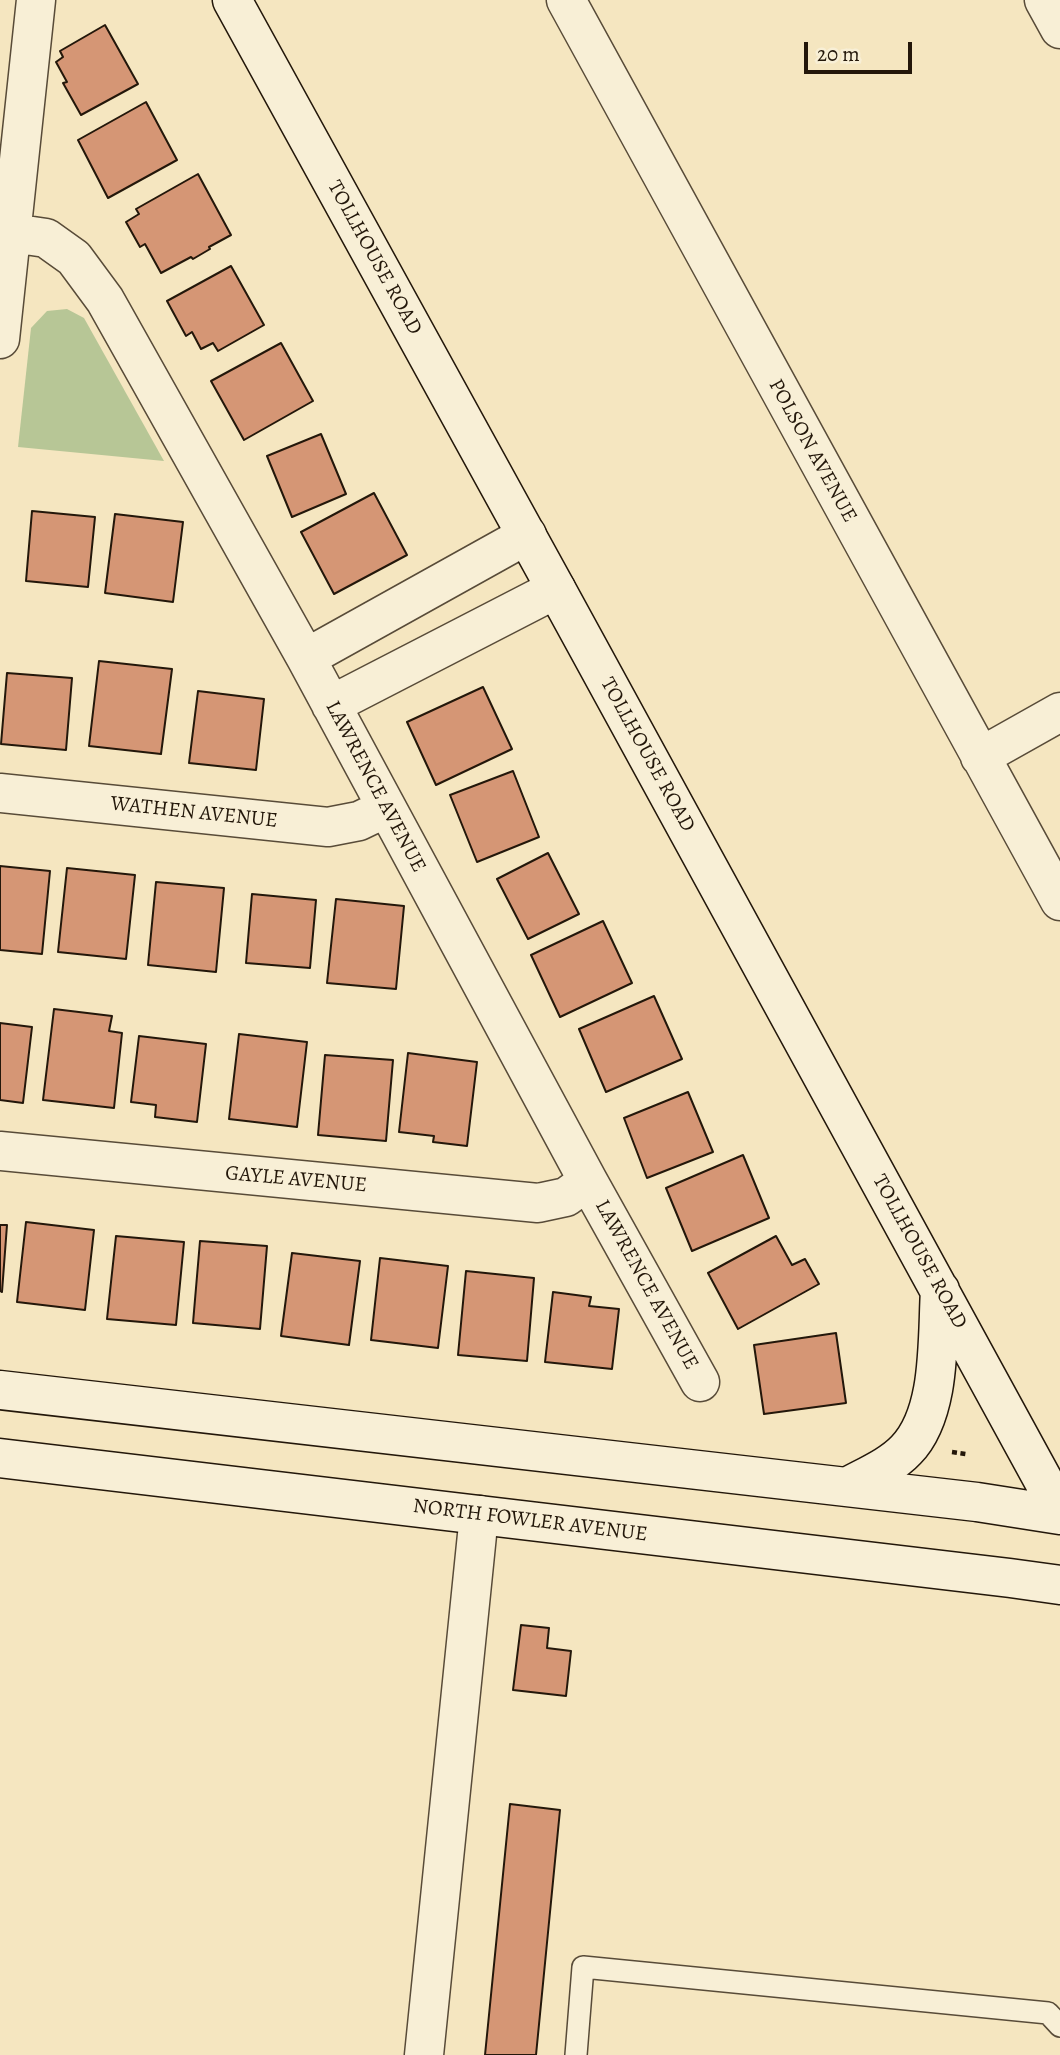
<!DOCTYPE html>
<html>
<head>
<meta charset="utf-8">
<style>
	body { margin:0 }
	#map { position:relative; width:1060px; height:2055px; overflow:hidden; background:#f5e6c0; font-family:Alegreya,serif }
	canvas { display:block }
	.scale { position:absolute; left:804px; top:42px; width:108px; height:32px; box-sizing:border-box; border:4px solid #23170a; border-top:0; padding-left:9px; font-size:21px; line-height:24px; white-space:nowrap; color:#23170a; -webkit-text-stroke:5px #f8efd6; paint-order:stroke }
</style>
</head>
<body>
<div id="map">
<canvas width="1060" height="2055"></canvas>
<div class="scale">20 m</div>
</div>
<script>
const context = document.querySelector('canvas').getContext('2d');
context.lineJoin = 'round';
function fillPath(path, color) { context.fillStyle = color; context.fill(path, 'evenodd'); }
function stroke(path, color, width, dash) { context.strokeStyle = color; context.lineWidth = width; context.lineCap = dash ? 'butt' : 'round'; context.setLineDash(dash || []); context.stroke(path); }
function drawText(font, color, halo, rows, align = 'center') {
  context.font = font + ' Alegreya,serif'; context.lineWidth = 7; context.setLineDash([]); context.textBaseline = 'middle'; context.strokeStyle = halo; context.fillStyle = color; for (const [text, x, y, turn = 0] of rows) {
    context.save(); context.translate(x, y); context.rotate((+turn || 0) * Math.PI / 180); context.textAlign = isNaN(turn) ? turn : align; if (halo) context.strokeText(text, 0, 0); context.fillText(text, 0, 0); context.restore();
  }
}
fillPath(new Path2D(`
	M 67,309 L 84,318 L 164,461 L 18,447 L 31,328 L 47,311 Z`), '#b7c696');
const building = new Path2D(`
	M 105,25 L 138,84 L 81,115 L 63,83 L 67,82 L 56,62 L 63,57 L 60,51 Z
	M 146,102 L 177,160 L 108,198 L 78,140 Z
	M 198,174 L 231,235 L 209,247 L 210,249 L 193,259 L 191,257 L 161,273 L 145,244 L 140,247 L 126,222 L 139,214 L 136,209 Z
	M 231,266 L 264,325 L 218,351 L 213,343 L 201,349 L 192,332 L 186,336 L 167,301 Z
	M 281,343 L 313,401 L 244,440 L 211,381 Z
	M 321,434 L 346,494 L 292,517 L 267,456 Z
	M 374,493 L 407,555 L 334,594 L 301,532 Z
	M 32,511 L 95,517 L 88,587 L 26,581 Z
	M 115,514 L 183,522 L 173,602 L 105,593 Z
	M 99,661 L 172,669 L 161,754 L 89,746 Z
	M 7,673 L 72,678 L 66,750 L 1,744 Z
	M 483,687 L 512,749 L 436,785 L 407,722 Z
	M 198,691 L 264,699 L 256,770 L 189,763 Z
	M 513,771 L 539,837 L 477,862 L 450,795 Z
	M 548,853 L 579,914 L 528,939 L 497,879 Z
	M 0,866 L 50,871 L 42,954 L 0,950 Z
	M 67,868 L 135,875 L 126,959 L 58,952 Z
	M 156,882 L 224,888 L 216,972 L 148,965 Z
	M 252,894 L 316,900 L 310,968 L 246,963 Z
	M 336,899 L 404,906 L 396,989 L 327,983 Z
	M 603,921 L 632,983 L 560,1017 L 531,955 Z
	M 654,996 L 682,1059 L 606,1092 L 579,1029 Z
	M 54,1009 L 112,1016 L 109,1031 L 122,1033 L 114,1108 L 43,1100 Z
	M 0,1023 L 32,1027 L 23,1103 L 0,1100 Z
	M 239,1034 L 307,1042 L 297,1127 L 229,1119 Z
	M 139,1036 L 206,1044 L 197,1122 L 155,1117 L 156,1105 L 131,1102 Z
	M 408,1053 L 477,1062 L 467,1146 L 433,1142 L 434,1136 L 399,1132 Z
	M 325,1055 L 393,1060 L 386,1141 L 318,1135 Z
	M 688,1092 L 713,1152 L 647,1178 L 624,1118 Z
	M 743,1155 L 769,1218 L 692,1251 L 666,1188 Z
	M 26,1222 L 94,1230 L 85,1310 L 17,1302 Z
	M 0,1225 L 7,1225 L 2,1292 L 0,1291 Z
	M 116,1236 L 184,1242 L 176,1325 L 107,1319 Z
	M 776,1236 L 792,1265 L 805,1259 L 819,1284 L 738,1329 L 708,1273 Z
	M 200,1241 L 267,1246 L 260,1329 L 193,1323 Z
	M 292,1253 L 360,1261 L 349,1345 L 281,1336 Z
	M 380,1258 L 448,1266 L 438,1348 L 371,1340 Z
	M 466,1271 L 534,1278 L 527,1361 L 458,1355 Z
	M 553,1292 L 591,1297 L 589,1306 L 619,1309 L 612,1369 L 545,1362 Z
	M 836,1333 L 846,1403 L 764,1414 L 754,1345 Z
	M 521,1625 L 549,1628 L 547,1648 L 571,1651 L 566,1696 L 513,1690 Z
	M 510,1804 L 560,1810 L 536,2055 L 485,2055 Z`);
fillPath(building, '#d59675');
stroke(building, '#23170a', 2);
const lane = new Path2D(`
	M 576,2055 L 583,1967 L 1048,2013 L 1060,2026`);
const street = new Path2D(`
	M 566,0 L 1060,901
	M 1044,0 L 1060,29
	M 12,233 L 46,238 L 74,258 L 105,300 L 306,658 L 588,1181 L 700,1382
	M 0,339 L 36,0
	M 306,658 L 527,535
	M 331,705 L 556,589
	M 980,757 L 1060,712
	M 0,793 L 328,827 L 359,821 L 386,808
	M 0,1151 L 538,1203 L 566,1197 L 588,1181
	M 424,2055 L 479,1515`);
const secondary = new Path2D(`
	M 232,0 L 556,589 L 1060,1511
	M 0,1390 L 977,1502 L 1060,1515
	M 0,1458 L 1010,1578 L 1060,1585
	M 847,1487 C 867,1476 891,1466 906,1450 C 942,1413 937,1338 940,1290`);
stroke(lane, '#584b38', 24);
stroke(street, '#584b38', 41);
stroke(secondary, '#23170a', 41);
stroke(new Path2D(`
	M 952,1452 L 966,1454`), '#23170a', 4.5, [5, 3.5]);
stroke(lane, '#f8efd6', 21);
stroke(street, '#f8efd6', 38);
stroke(secondary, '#f8efd6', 38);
drawText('21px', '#23170a', '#f8efd6', [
	["TOLLHOUSE ROAD",374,258,61],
	["POLSON AVENUE",812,451,61],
	["TOLLHOUSE ROAD",647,755,61],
	["LAWRENCE AVENUE",375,787,62],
	["WATHEN AVENUE",194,813,6],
	["GAYLE AVENUE",296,1180,5],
	["TOLLHOUSE ROAD",919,1252,61],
	["LAWRENCE AVENUE",646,1285,61],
	["NORTH FOWLER AVENUE",530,1521,7]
]);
</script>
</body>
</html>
